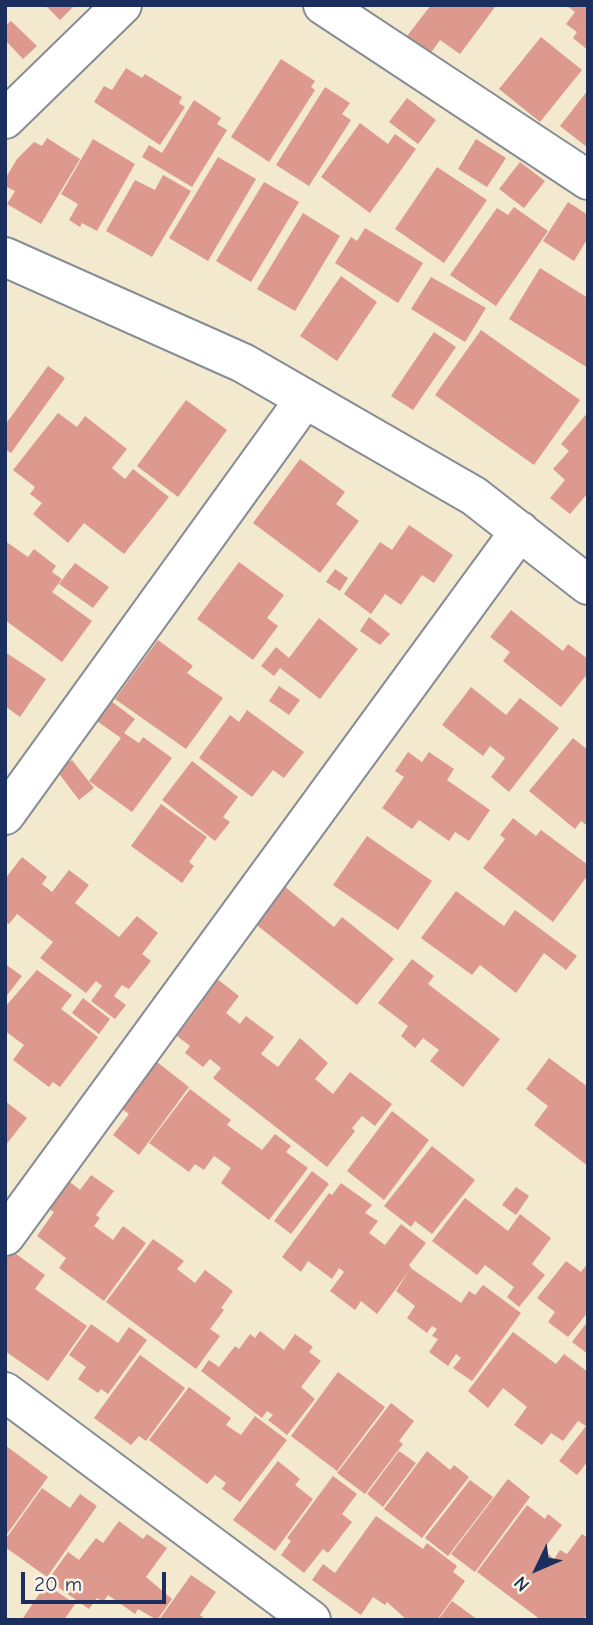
<!DOCTYPE html>
<html>
<head>
<meta charset="utf-8">
<style>
	body { margin:0 }
	#map { position:relative; width:593px; height:1625px; overflow:hidden; background:#f2e9cf; font-family:"Comic Neue",sans-serif }
	canvas { display:block }
	.frame { position:absolute; inset:0; border:7px solid #1b2f5e; pointer-events:none }
	.north { position:absolute; left:502px; top:1534px; width:70px; height:70px; -webkit-text-stroke:5px #fcf5e5; paint-order:stroke; rotate:226deg; font-size:19px; font-weight:700; line-height:28px; text-align:center; color:#1b2f5e }
	.north::after { content:''; display:block; margin:auto; width:24px; height:32px; background:#1b2f5e; clip-path:polygon(50% 0,100% 100%,50% 72%,0 100%) }
	.scale { position:absolute; left:21px; top:1572px; width:145px; height:32px; box-sizing:border-box; border:4px solid #1b2f5e; border-top:0; padding-left:9px; font-size:21px; line-height:24px; white-space:nowrap; color:#1b2f5e; -webkit-text-stroke:5px #fcf5e5; paint-order:stroke }
</style>
</head>
<body>
<div id="map">
<canvas width="593" height="1625"></canvas>
<div class="frame"></div>
<div class="north">N</div>
<div class="scale">20 m</div>
</div>
<script>
const context = document.querySelector('canvas').getContext('2d');
context.lineJoin = 'round';
function fillPath(path, color) { context.fillStyle = color; context.fill(path, 'evenodd'); }
function stroke(path, color, width, dash) { context.strokeStyle = color; context.lineWidth = width; context.lineCap = dash ? 'butt' : 'round'; context.setLineDash(dash || []); context.stroke(path); }
fillPath(new Path2D(`
	M 45,5 L 75,5 L 60,20 Z
	M 431,5 L 493,5 L 495,7 L 460,54 L 440,40 L 427,58 L 404,40 Z
	M 566,5 L 588,5 L 588,50 L 573,38 L 577,32 L 566,24 L 575,12 Z
	M 11,21 L 37,46 L 23,59 L 5,40 L 5,26 Z
	M 541,37 L 582,70 L 540,122 L 499,89 Z
	M 281,59 L 315,81 L 311,87 L 315,90 L 269,162 L 231,137 Z
	M 126,68 L 142,78 L 145,74 L 182,97 L 179,103 L 185,107 L 160,145 L 94,102 L 104,86 L 112,90 Z
	M 325,87 L 350,103 L 342,114 L 351,120 L 309,186 L 276,165 Z
	M 588,90 L 588,148 L 560,126 Z
	M 407,98 L 436,120 L 418,144 L 389,122 Z
	M 194,100 L 221,118 L 217,124 L 227,130 L 192,187 L 142,157 L 149,145 L 162,153 Z
	M 360,123 L 388,144 L 395,134 L 416,149 L 370,213 L 321,177 Z
	M 47,138 L 80,159 L 41,224 L 7,204 L 15,191 L 5,186 L 5,179 L 17,159 L 34,142 L 42,146 Z
	M 93,139 L 135,164 L 97,231 L 82,223 L 80,227 L 69,220 L 78,204 L 61,194 Z
	M 476,139 L 506,158 L 487,187 L 458,169 Z
	M 218,157 L 256,179 L 208,261 L 169,238 Z
	M 520,162 L 545,181 L 524,208 L 499,189 Z
	M 437,167 L 487,200 L 444,263 L 395,229 Z
	M 163,175 L 191,191 L 152,257 L 106,231 L 135,180 L 155,190 Z
	M 264,182 L 299,202 L 251,282 L 216,261 Z
	M 568,202 L 588,215 L 588,238 L 574,261 L 543,241 Z
	M 514,207 L 548,231 L 496,306 L 450,275 L 497,208 L 508,215 Z
	M 303,213 L 340,236 L 295,311 L 257,289 Z
	M 365,228 L 423,263 L 398,303 L 335,263 L 351,237 L 357,241 Z
	M 540,268 L 588,298 L 588,368 L 509,319 Z
	M 341,276 L 377,302 L 337,361 L 300,336 Z
	M 431,277 L 486,308 L 465,342 L 411,309 Z
	M 481,330 L 580,400 L 534,465 L 435,395 Z
	M 434,332 L 456,347 L 413,410 L 391,396 Z
	M 48,366 L 65,378 L 11,453 L 5,449 L 5,425 Z
	M 186,400 L 227,430 L 178,497 L 137,466 Z
	M 588,412 L 588,493 L 570,514 L 550,498 L 565,480 L 553,469 L 569,451 L 561,444 Z
	M 58,413 L 77,427 L 85,416 L 127,449 L 112,468 L 125,479 L 133,469 L 169,497 L 124,554 L 84,523 L 68,543 L 33,514 L 42,503 L 30,494 L 35,487 L 13,470 Z
	M 300,459 L 345,492 L 336,504 L 359,521 L 320,573 L 253,523 Z
	M 409,525 L 453,555 L 434,583 L 422,575 L 401,605 L 385,594 L 371,614 L 344,594 L 380,542 L 392,550 Z
	M 5,541 L 28,557 L 34,549 L 56,566 L 52,572 L 62,579 L 52,592 L 92,621 L 62,662 L 5,620 Z
	M 239,562 L 284,595 L 267,618 L 278,626 L 253,660 L 197,619 Z
	M 75,563 L 109,587 L 93,608 L 59,584 Z
	M 335,569 L 348,578 L 340,591 L 326,582 Z
	M 511,610 L 563,651 L 568,644 L 588,659 L 588,673 L 561,707 L 503,661 L 510,652 L 490,637 Z
	M 369,617 L 390,634 L 380,645 L 360,631 Z
	M 319,618 L 358,649 L 320,699 L 280,668 L 274,676 L 261,666 L 276,647 L 289,658 Z
	M 158,640 L 193,666 L 187,673 L 223,698 L 186,749 L 115,699 Z
	M 5,652 L 46,679 L 20,717 L 5,706 Z
	M 279,686 L 300,700 L 289,715 L 269,701 Z
	M 471,687 L 506,715 L 520,698 L 559,728 L 509,792 L 491,777 L 505,758 L 490,746 L 483,756 L 442,725 Z
	M 111,701 L 135,719 L 124,733 L 139,743 L 143,737 L 172,758 L 132,812 L 89,781 L 121,738 L 97,721 Z
	M 247,710 L 304,752 L 284,778 L 273,770 L 252,797 L 199,758 L 230,715 L 239,722 Z
	M 573,738 L 588,750 L 588,826 L 581,821 L 575,829 L 529,791 Z
	M 408,752 L 422,762 L 429,752 L 454,769 L 447,780 L 490,810 L 469,841 L 455,832 L 449,841 L 419,820 L 412,829 L 382,808 L 404,777 L 395,771 Z
	M 72,760 L 94,788 L 79,800 L 57,771 Z
	M 192,761 L 238,797 L 223,817 L 230,822 L 215,841 L 162,800 Z
	M 161,804 L 207,837 L 189,862 L 194,866 L 182,883 L 131,846 Z
	M 513,818 L 536,836 L 541,830 L 588,865 L 588,875 L 553,922 L 483,868 L 505,839 L 500,835 Z
	M 367,836 L 432,881 L 398,930 L 333,885 Z
	M 22,857 L 47,877 L 42,884 L 52,892 L 69,870 L 89,885 L 75,903 L 119,937 L 137,916 L 158,933 L 142,954 L 151,961 L 129,989 L 122,985 L 114,996 L 126,1005 L 115,1019 L 91,1001 L 102,986 L 96,981 L 86,993 L 40,958 L 53,942 L 17,914 L 9,924 L 5,922 L 5,879 Z
	M 278,881 L 334,927 L 342,917 L 394,959 L 357,1005 L 248,918 Z
	M 456,891 L 504,926 L 515,910 L 577,956 L 566,970 L 544,953 L 516,993 L 480,965 L 472,975 L 421,938 Z
	M 412,959 L 434,976 L 428,984 L 500,1039 L 463,1087 L 430,1061 L 439,1050 L 423,1038 L 415,1048 L 401,1036 L 408,1026 L 378,1003 Z
	M 5,964 L 22,976 L 5,998 Z
	M 37,970 L 72,995 L 61,1009 L 98,1037 L 60,1087 L 53,1082 L 49,1087 L 13,1060 L 24,1045 L 5,1031 L 5,1007 Z
	M 212,975 L 239,996 L 226,1013 L 240,1024 L 246,1016 L 274,1037 L 261,1054 L 278,1067 L 300,1038 L 328,1063 L 315,1079 L 333,1094 L 350,1072 L 392,1104 L 375,1126 L 362,1116 L 352,1128 L 355,1131 L 327,1167 L 213,1078 L 221,1068 L 210,1059 L 203,1067 L 185,1053 L 190,1046 L 177,1036 L 203,1001 L 196,996 Z
	M 83,998 L 110,1019 L 99,1034 L 72,1013 Z
	M 549,1058 L 588,1087 L 588,1166 L 534,1125 L 548,1106 L 526,1089 Z
	M 157,1062 L 189,1087 L 139,1155 L 113,1135 L 129,1114 L 122,1109 Z
	M 190,1089 L 231,1120 L 227,1125 L 262,1150 L 275,1134 L 291,1146 L 286,1152 L 308,1168 L 269,1220 L 221,1183 L 231,1168 L 214,1156 L 204,1170 L 195,1164 L 189,1172 L 149,1143 Z
	M 5,1101 L 27,1118 L 5,1146 Z
	M 392,1111 L 429,1140 L 384,1200 L 347,1171 Z
	M 432,1146 L 475,1180 L 432,1234 L 415,1221 L 411,1227 L 384,1206 Z
	M 312,1171 L 329,1184 L 291,1234 L 274,1221 Z
	M 61,1175 L 80,1190 L 91,1175 L 114,1191 L 96,1215 L 100,1218 L 94,1226 L 113,1240 L 123,1226 L 146,1243 L 104,1301 L 59,1268 L 66,1258 L 37,1236 L 54,1212 L 41,1203 Z
	M 341,1183 L 372,1205 L 365,1213 L 378,1221 L 369,1233 L 385,1245 L 401,1224 L 426,1243 L 409,1265 L 412,1269 L 461,1303 L 469,1291 L 475,1295 L 483,1285 L 521,1313 L 472,1381 L 453,1368 L 461,1358 L 456,1354 L 448,1366 L 429,1352 L 438,1339 L 432,1336 L 437,1329 L 432,1326 L 427,1333 L 407,1318 L 415,1306 L 396,1291 L 409,1271 L 377,1314 L 361,1301 L 355,1310 L 330,1291 L 344,1272 L 339,1268 L 332,1279 L 308,1261 L 301,1272 L 282,1257 L 329,1193 L 332,1195 Z
	M 516,1187 L 529,1196 L 516,1215 L 502,1205 Z
	M 465,1198 L 508,1231 L 520,1214 L 551,1238 L 532,1264 L 545,1275 L 519,1307 L 507,1297 L 514,1287 L 485,1265 L 477,1275 L 432,1241 Z
	M 153,1239 L 184,1261 L 177,1269 L 195,1283 L 205,1270 L 233,1291 L 221,1308 L 224,1310 L 210,1329 L 220,1336 L 196,1369 L 106,1302 Z
	M 5,1246 L 45,1275 L 35,1289 L 87,1326 L 48,1381 L 5,1351 Z
	M 566,1261 L 581,1272 L 588,1263 L 588,1312 L 568,1337 L 548,1322 L 555,1312 L 537,1298 Z
	M 588,1321 L 588,1354 L 572,1342 Z
	M 91,1324 L 118,1343 L 129,1327 L 147,1340 L 108,1394 L 101,1389 L 98,1393 L 78,1379 L 86,1367 L 69,1355 Z
	M 260,1331 L 284,1350 L 295,1334 L 313,1347 L 309,1352 L 321,1361 L 301,1387 L 315,1399 L 287,1435 L 268,1420 L 273,1415 L 267,1411 L 262,1418 L 201,1371 L 209,1360 L 219,1367 L 235,1346 L 239,1349 L 250,1334 L 255,1338 Z
	M 513,1332 L 556,1364 L 564,1354 L 588,1372 L 588,1461 L 577,1475 L 559,1461 L 586,1426 L 578,1421 L 563,1441 L 551,1433 L 542,1445 L 514,1425 L 527,1407 L 503,1388 L 488,1408 L 468,1391 Z
	M 140,1355 L 185,1388 L 146,1441 L 139,1436 L 131,1445 L 94,1418 Z
	M 338,1372 L 385,1407 L 337,1471 L 291,1436 Z
	M 189,1387 L 231,1418 L 226,1425 L 241,1435 L 255,1416 L 287,1440 L 240,1502 L 222,1489 L 226,1483 L 215,1475 L 207,1484 L 149,1440 Z
	M 391,1403 L 414,1421 L 399,1441 L 403,1444 L 365,1494 L 337,1473 Z
	M 5,1445 L 48,1477 L 5,1537 Z
	M 399,1451 L 416,1463 L 383,1507 L 367,1494 Z
	M 427,1451 L 450,1470 L 454,1465 L 469,1477 L 422,1538 L 384,1509 Z
	M 278,1461 L 300,1479 L 295,1485 L 313,1499 L 275,1551 L 233,1520 Z
	M 333,1476 L 357,1494 L 342,1514 L 352,1522 L 328,1553 L 323,1549 L 304,1573 L 281,1555 L 291,1541 L 287,1538 Z
	M 508,1479 L 530,1497 L 475,1572 L 451,1554 Z
	M 470,1480 L 493,1497 L 448,1556 L 425,1538 Z
	M 42,1488 L 70,1508 L 80,1494 L 97,1506 L 47,1577 L 5,1547 L 5,1540 Z
	M 527,1505 L 545,1519 L 548,1514 L 562,1525 L 543,1550 L 554,1559 L 560,1550 L 567,1554 L 582,1534 L 588,1538 L 588,1613 L 583,1620 L 541,1620 L 477,1572 Z
	M 376,1516 L 423,1549 L 427,1543 L 457,1566 L 453,1572 L 465,1581 L 437,1620 L 407,1620 L 387,1602 L 385,1605 L 373,1597 L 361,1615 L 312,1580 L 323,1564 L 335,1573 Z
	M 119,1521 L 143,1539 L 147,1534 L 167,1548 L 146,1577 L 172,1599 L 157,1620 L 138,1609 L 135,1614 L 108,1595 L 103,1602 L 97,1598 L 89,1609 L 48,1580 L 68,1552 L 79,1560 L 96,1538 L 103,1543 Z
	M 191,1575 L 216,1592 L 200,1615 L 206,1620 L 159,1620 Z
	M 46,1584 L 75,1604 L 64,1620 L 26,1620 L 23,1618 Z
	M 452,1601 L 478,1620 L 438,1620 Z`), '#dd998e');
const minor = new Path2D(`
	M 323,5 L 588,180
	M 5,119 L 122,5
	M 5,257 L 243,363 L 474,496 L 588,585
	M 5,815 L 305,399
	M 5,1236 L 520,531
	M 5,1392 L 311,1620`);
stroke(minor, '#868c96', 42);
stroke(minor, '#fff', 38);
</script>
</body>
</html>
